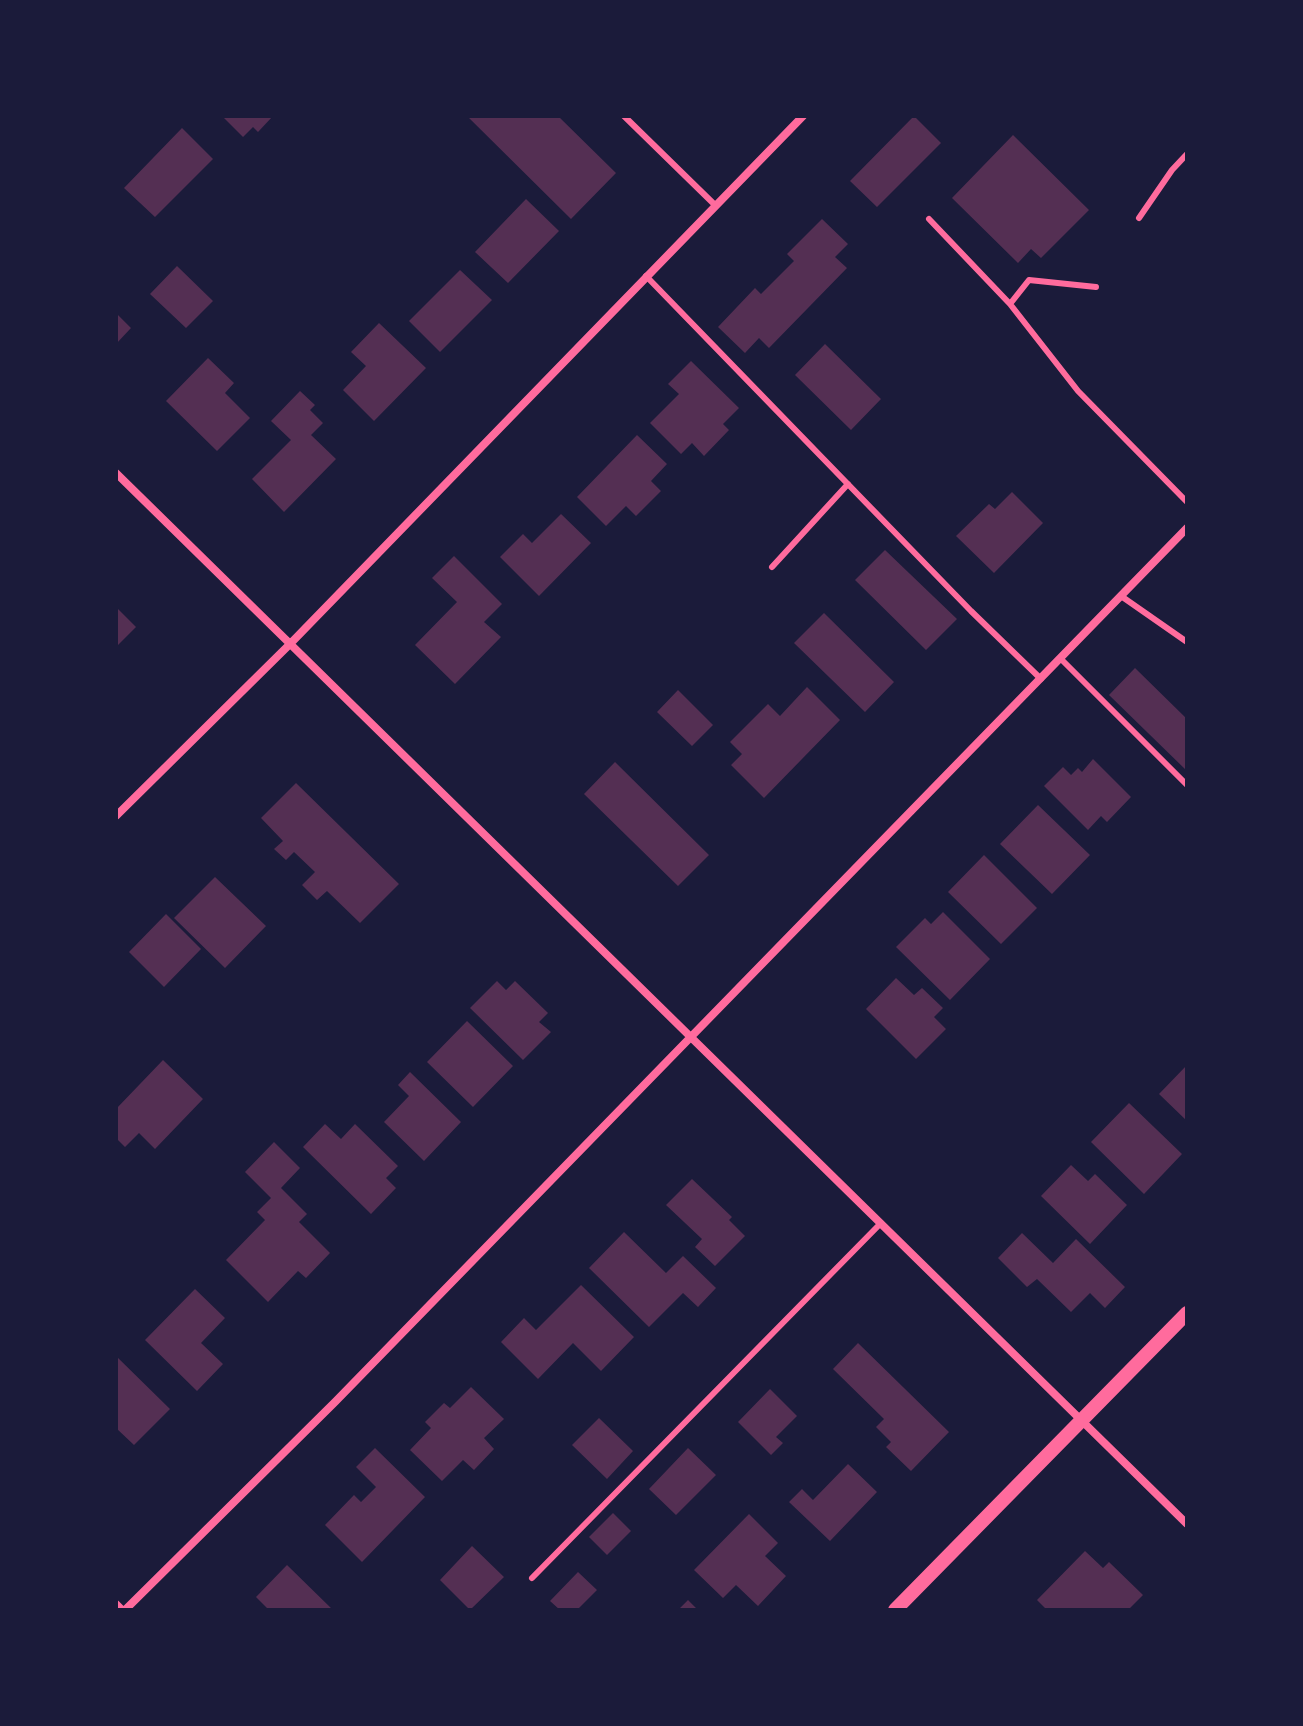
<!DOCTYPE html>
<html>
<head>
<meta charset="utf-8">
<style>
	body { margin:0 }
	#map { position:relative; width:1303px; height:1726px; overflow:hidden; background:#1b1b3a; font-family:Georgia,serif }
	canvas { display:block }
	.frame { position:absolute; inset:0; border:118px solid #1b1b3a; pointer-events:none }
</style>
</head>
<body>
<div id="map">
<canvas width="1303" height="1726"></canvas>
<div class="frame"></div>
</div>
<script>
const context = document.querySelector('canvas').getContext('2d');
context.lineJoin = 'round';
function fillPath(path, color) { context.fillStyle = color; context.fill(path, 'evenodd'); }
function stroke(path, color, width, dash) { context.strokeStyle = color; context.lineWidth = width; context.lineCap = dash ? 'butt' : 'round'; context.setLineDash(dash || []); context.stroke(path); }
fillPath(new Path2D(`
	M 222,116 L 273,116 L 258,132 L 253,127 L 243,137 Z
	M 469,116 L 558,116 L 616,173 L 571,219 L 468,117 Z
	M 914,116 L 941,143 L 877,207 L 850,181 Z
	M 182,128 L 213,159 L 155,217 L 124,188 Z
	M 1013,135 L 1089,210 L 1041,258 L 1031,249 L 1018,263 L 952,198 Z
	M 526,199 L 559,231 L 508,283 L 475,252 Z
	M 822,219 L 848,244 L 835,257 L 847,268 L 769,348 L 759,338 L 745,353 L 718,327 L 755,288 L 761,294 L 794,261 L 787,254 Z
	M 177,266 L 213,301 L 186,328 L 150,294 Z
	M 460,270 L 492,300 L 440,352 L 409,321 Z
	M 116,313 L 131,328 L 116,344 Z
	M 379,323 L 426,368 L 374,421 L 343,390 L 366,366 L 351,352 Z
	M 825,344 L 881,399 L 851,430 L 795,375 Z
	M 208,358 L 234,383 L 225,393 L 250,418 L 217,451 L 166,401 Z
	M 691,361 L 739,408 L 723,424 L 729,430 L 704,456 L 692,443 L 681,454 L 650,423 L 679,394 L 668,384 Z
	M 300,391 L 315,405 L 310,410 L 323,423 L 311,435 L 336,459 L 284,512 L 252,479 L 291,440 L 271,421 Z
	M 637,435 L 667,464 L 651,481 L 661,491 L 636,516 L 626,506 L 606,526 L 577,497 Z
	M 1012,492 L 1043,523 L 994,573 L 956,536 L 989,504 L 995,509 Z
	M 561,514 L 591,543 L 539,596 L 500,557 L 523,534 L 532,543 Z
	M 885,550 L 957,619 L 926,650 L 855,580 Z
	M 454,556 L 502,604 L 484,622 L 501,637 L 455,684 L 415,645 L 457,602 L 432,578 Z
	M 116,607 L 136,627 L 116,647 Z
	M 824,613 L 894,682 L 865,712 L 794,643 Z
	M 1135,668 L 1187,719 L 1187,771 L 1109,695 Z
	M 807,687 L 840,720 L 764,798 L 731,765 L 742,754 L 730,742 L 768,704 L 780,716 Z
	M 678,690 L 713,725 L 692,746 L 657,712 Z
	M 1093,759 L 1131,797 L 1107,822 L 1101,816 L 1088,830 L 1044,786 L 1063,767 L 1071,775 L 1078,768 L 1082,772 Z
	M 615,762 L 709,855 L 678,886 L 584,794 Z
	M 296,783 L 399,884 L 360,923 L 327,891 L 317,900 L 302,885 L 315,872 L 294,852 L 286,860 L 274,849 L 283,841 L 261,818 Z
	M 1038,805 L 1090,855 L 1052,894 L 1000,844 Z
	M 984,855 L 1037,908 L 1001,944 L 948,892 Z
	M 215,877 L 266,926 L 225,968 L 174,918 Z
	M 943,912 L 990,959 L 950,1000 L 896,947 L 925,918 L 931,924 Z
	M 166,914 L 201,949 L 164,987 L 129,952 Z
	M 896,978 L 914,995 L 922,988 L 943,1008 L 934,1017 L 946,1029 L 916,1059 L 866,1009 Z
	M 497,981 L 506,990 L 515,981 L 548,1013 L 539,1022 L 551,1032 L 523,1060 L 470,1008 Z
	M 467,1021 L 513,1066 L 473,1107 L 427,1062 Z
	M 163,1060 L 203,1099 L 155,1149 L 139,1133 L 125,1147 L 116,1138 L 116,1109 Z
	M 1187,1065 L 1187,1121 L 1159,1094 Z
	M 410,1072 L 461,1122 L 424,1161 L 384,1122 L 409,1096 L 398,1085 Z
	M 1129,1103 L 1182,1154 L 1144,1194 L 1091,1142 Z
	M 325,1124 L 341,1139 L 355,1124 L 398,1166 L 386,1178 L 396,1188 L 371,1214 L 303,1147 Z
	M 274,1142 L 300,1168 L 281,1188 L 307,1214 L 299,1222 L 330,1253 L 306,1278 L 298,1271 L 268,1302 L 226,1260 L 265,1220 L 257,1212 L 271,1198 L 245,1172 Z
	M 1071,1165 L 1088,1181 L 1095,1174 L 1127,1205 L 1090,1244 L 1041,1196 Z
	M 692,1179 L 732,1217 L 729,1220 L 745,1236 L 715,1266 L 695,1247 L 702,1239 L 666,1205 Z
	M 624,1232 L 666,1273 L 683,1256 L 716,1288 L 698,1307 L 683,1293 L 649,1327 L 589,1268 Z
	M 1022,1233 L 1053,1263 L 1076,1239 L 1125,1287 L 1105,1308 L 1090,1293 L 1071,1312 L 1037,1279 L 1027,1287 L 998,1258 Z
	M 581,1285 L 634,1337 L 601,1371 L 573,1343 L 538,1379 L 501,1342 L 524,1318 L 536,1330 Z
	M 195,1289 L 225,1318 L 201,1343 L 223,1364 L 197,1391 L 145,1340 Z
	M 858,1343 L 949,1432 L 911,1471 L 886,1447 L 891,1442 L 876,1427 L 884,1419 L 833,1369 Z
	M 116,1356 L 170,1409 L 134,1445 L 116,1428 Z
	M 471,1387 L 504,1419 L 484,1438 L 494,1449 L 474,1470 L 463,1460 L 442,1481 L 410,1450 L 431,1428 L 425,1422 L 444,1403 L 450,1408 Z
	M 770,1389 L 797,1416 L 776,1437 L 783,1443 L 771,1455 L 738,1422 Z
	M 599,1418 L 633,1451 L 607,1479 L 572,1445 Z
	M 375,1448 L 425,1497 L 362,1562 L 325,1525 L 354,1495 L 361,1502 L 376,1487 L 356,1467 Z
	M 688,1448 L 716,1475 L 676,1515 L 649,1489 Z
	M 848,1464 L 877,1492 L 830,1541 L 789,1502 L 802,1489 L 813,1500 Z
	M 613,1513 L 631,1531 L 607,1555 L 589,1537 Z
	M 749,1514 L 778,1543 L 765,1556 L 786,1576 L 758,1606 L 736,1585 L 723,1598 L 694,1570 Z
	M 472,1546 L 504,1577 L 470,1610 L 440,1580 Z
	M 1085,1551 L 1103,1568 L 1109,1562 L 1143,1595 L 1128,1610 L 1047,1610 L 1037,1600 Z
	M 287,1565 L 333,1610 L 269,1610 L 256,1597 Z
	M 578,1572 L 597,1590 L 577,1610 L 560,1610 L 550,1601 Z
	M 688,1600 L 698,1610 L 678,1610 Z`), '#542f53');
stroke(new Path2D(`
	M 624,116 L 715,205
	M 1139,218 L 1172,170 L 1187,154
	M 929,219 L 1010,304
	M 646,276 L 971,611 L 1041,679
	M 1096,287 L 1029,280 L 1010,304 L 1078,391 L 1187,502
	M 772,567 L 848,484
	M 1121,596 L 1187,642
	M 1061,659 L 1187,785
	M 532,1578 L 881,1223`), '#ff6b9d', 6);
stroke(new Path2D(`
	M 116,473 L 1187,1524
	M 116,816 L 290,644 L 803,116
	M 116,1604 L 122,1610
	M 125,1610 L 335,1402 L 1187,528`), '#ff6b9d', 8);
stroke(new Path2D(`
	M 895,1610 L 1187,1313`), '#ff6b9d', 14);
</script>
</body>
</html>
